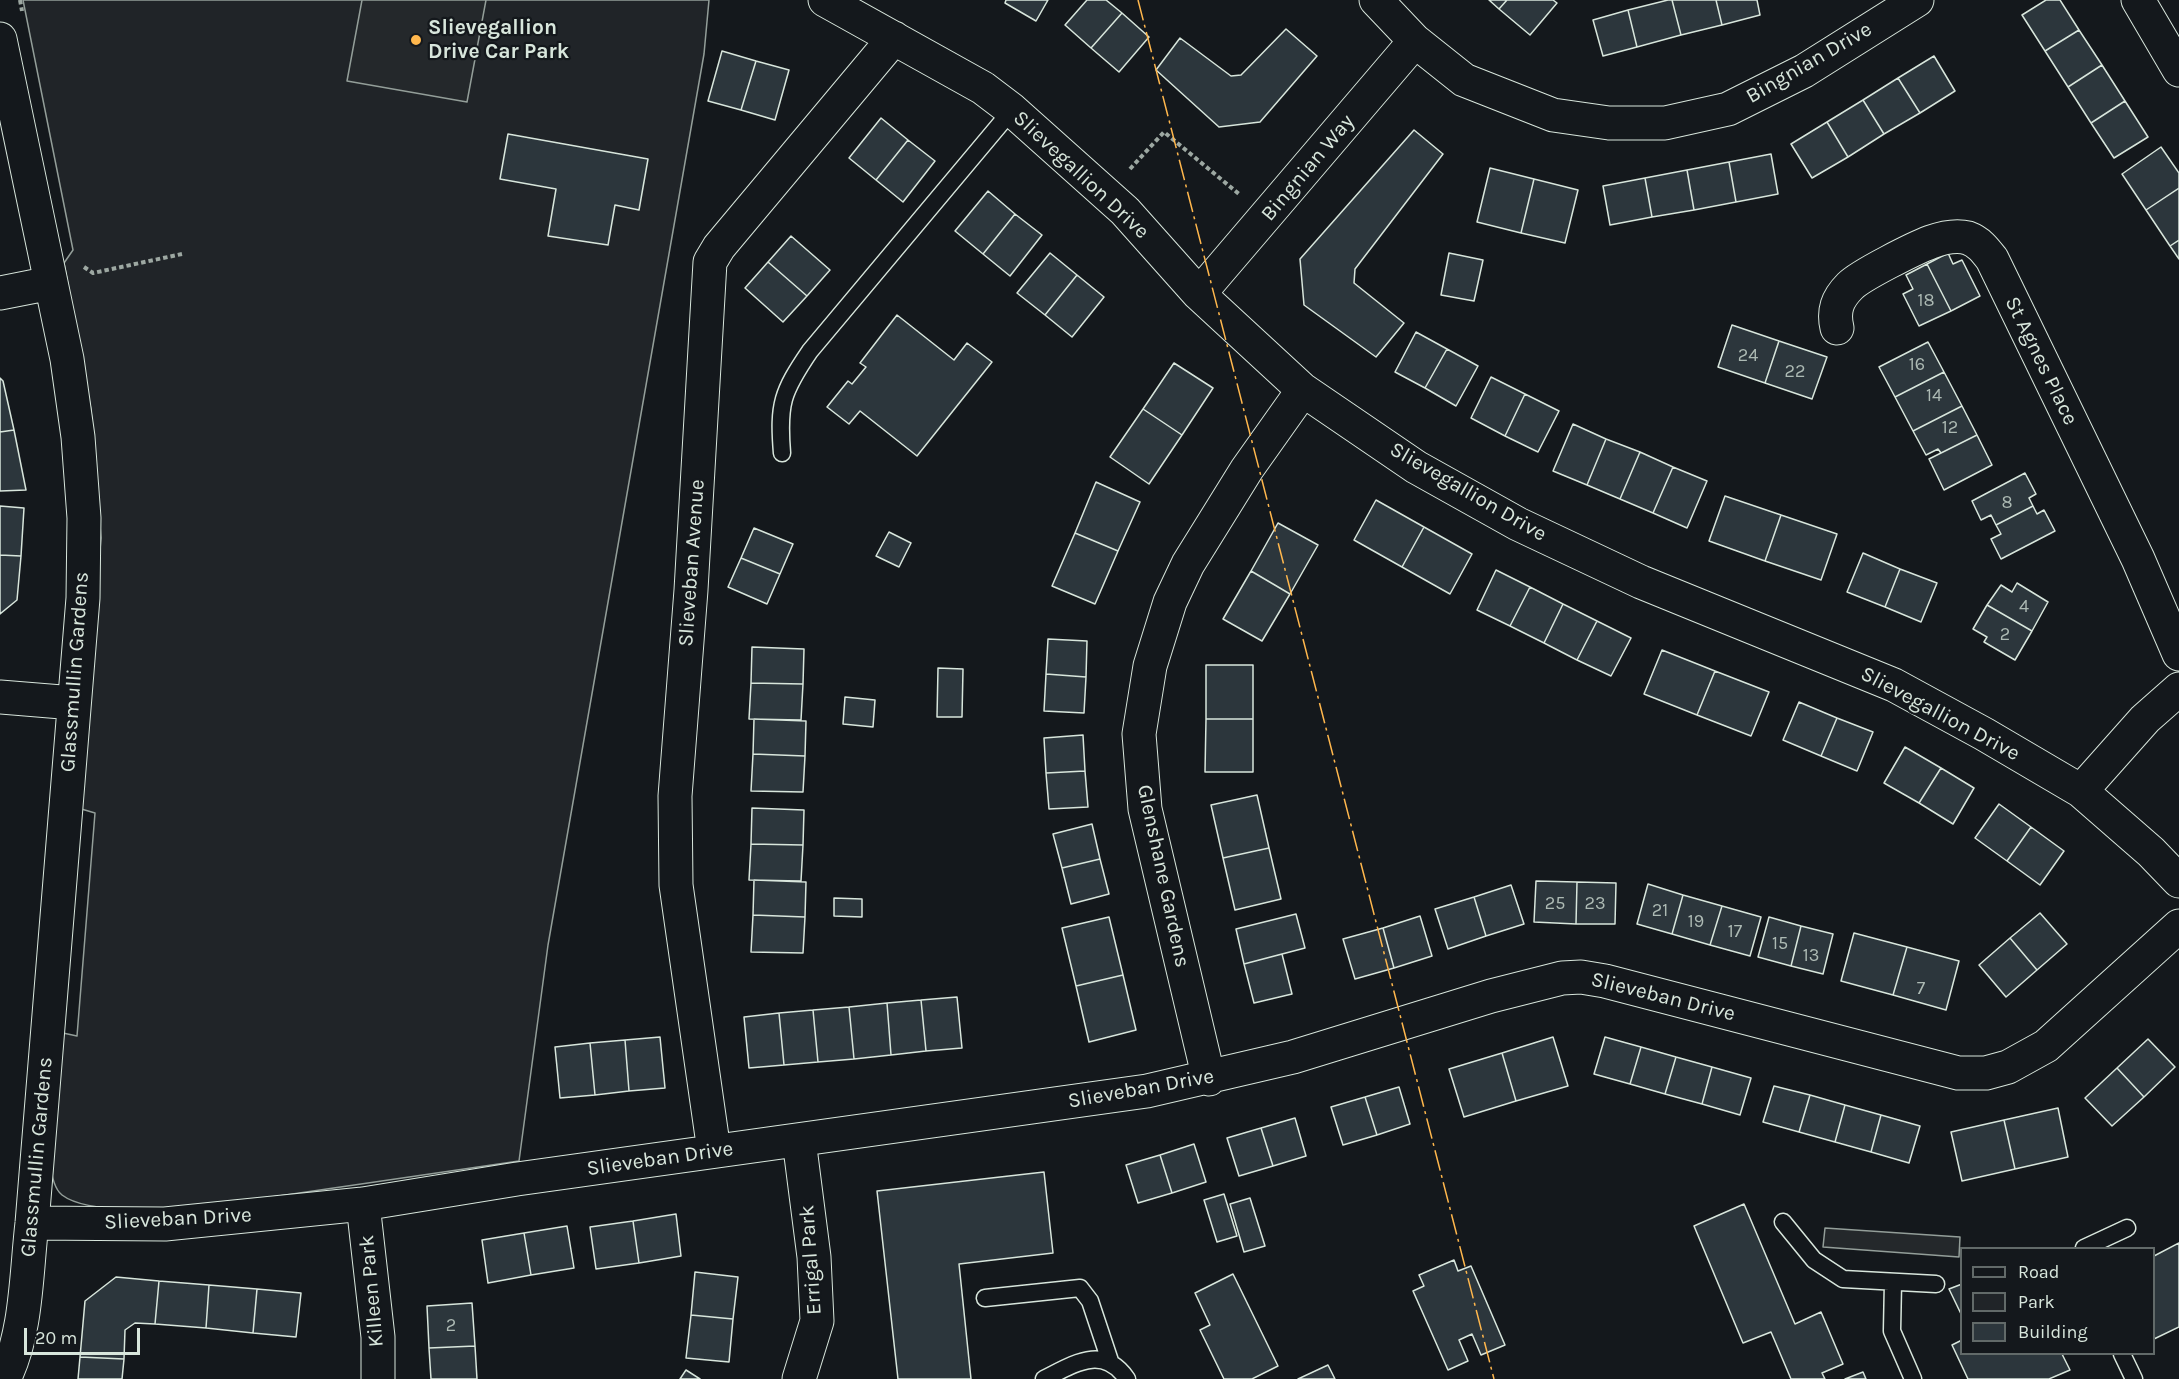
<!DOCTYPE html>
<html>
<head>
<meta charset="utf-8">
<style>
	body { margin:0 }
	#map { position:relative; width:2179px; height:1379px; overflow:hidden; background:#14181c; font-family:Karla,sans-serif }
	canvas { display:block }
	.legend { position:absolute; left:1960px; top:1247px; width:195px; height:108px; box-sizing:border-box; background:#14181c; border:2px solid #626a69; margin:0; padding:8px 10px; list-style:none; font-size:18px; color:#d8e6dc }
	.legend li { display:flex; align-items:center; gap:12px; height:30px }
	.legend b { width:30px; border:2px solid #626a69 }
	.scale { position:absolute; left:24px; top:1328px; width:116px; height:27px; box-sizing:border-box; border:3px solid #d8e6dc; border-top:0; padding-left:8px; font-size:18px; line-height:21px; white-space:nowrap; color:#d8e6dc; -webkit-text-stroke:4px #14181c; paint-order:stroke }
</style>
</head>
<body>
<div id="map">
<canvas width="2179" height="1379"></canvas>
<ul class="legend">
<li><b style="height:8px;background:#14181c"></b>Road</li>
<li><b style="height:16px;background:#202428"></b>Park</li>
<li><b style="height:16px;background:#2c363c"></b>Building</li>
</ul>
<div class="scale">20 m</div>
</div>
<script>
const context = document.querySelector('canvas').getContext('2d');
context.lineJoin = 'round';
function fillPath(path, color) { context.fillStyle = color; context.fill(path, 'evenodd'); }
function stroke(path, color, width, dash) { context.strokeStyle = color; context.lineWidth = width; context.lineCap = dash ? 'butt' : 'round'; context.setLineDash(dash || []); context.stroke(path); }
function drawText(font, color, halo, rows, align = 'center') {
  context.font = font + ' Karla,sans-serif'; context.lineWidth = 4.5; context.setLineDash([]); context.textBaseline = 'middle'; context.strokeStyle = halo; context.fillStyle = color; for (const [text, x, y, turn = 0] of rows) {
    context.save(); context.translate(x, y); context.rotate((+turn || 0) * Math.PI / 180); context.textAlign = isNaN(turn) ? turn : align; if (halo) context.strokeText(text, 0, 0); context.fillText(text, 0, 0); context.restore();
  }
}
const green = new Path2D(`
	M 23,0 L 709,0 L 704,54 L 548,945 L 519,1161 L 217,1205 C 181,1208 91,1217 62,1195 C 53,1188 51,1172 50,1161 L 63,1033 L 77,1036 L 95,813 L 78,808 L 101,538 L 91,410 L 64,263 L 73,250 Z`);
fillPath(green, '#202428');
stroke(green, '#939e99', 1.5);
const parking = new Path2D(`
	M 362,0 L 486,0 L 467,102 L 347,81 Z
	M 1825,1228 L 1960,1237 L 1959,1257 L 1823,1247 Z`);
fillPath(parking, '#24282b');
stroke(parking, '#939e99', 1.5);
const building = new Path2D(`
	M 1006,0 L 1048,0 L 1036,21 L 1005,3 Z
	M 1087,0 L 1106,0 L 1122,13 L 1091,48 L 1065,25 Z
	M 1489,0 L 1507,0 L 1499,9 Z
	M 1507,0 L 1553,0 L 1557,3 L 1530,35 L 1499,9 Z
	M 1668,0 L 1672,0 L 1681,35 L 1637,47 L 1628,10 Z
	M 1672,0 L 1716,0 L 1722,25 L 1681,35 Z
	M 1716,0 L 1757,0 L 1760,15 L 1722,25 Z
	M 2046,0 L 2060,0 L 2079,30 L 2045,51 L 2022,15 Z
	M 1628,10 L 1637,47 L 1603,56 L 1593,20 Z
	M 1122,13 L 1149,37 L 1119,72 L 1091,48 Z
	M 1286,29 L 1317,56 L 1260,122 L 1219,127 L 1156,70 L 1180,38 L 1231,76 L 1241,75 Z
	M 2079,30 L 2102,65 L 2068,87 L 2045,51 Z
	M 722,51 L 756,61 L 741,110 L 708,101 Z
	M 1934,56 L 1955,91 L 1920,113 L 1898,78 Z
	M 756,61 L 789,70 L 775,120 L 741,110 Z
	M 2102,65 L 2125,101 L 2091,123 L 2068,87 Z
	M 1898,78 L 1920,113 L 1884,134 L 1863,100 Z
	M 1863,100 L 1884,134 L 1848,157 L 1827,122 Z
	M 2125,101 L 2148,137 L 2114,158 L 2091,123 Z
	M 881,118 L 908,140 L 876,180 L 849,158 Z
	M 1827,122 L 1848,157 L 1812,178 L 1791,144 Z
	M 1414,130 L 1443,154 L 1355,269 L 1354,283 L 1404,323 L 1376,357 L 1304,305 L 1300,259 Z
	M 508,134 L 648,159 L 639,210 L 615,205 L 608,245 L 548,236 L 556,189 L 500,179 Z
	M 908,140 L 935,161 L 903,202 L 876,180 Z
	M 2161,147 L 2179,173 L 2179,188 L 2146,210 L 2122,174 Z
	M 1771,154 L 1778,194 L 1736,202 L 1729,162 Z
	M 1729,162 L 1736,202 L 1694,210 L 1687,170 Z
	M 1490,168 L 1534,179 L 1521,233 L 1477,222 Z
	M 1687,170 L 1694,210 L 1652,217 L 1645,178 Z
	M 1645,178 L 1652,217 L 1610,225 L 1603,186 Z
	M 1534,179 L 1578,190 L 1565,243 L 1521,233 Z
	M 2179,188 L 2179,240 L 2170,246 L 2146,210 Z
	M 988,191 L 1015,214 L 983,254 L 955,231 Z
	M 1015,214 L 1042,235 L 1010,276 L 983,254 Z
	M 791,236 L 830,270 L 807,296 L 768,262 Z
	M 2179,240 L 2179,259 L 2170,246 Z
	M 1050,253 L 1077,275 L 1045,315 L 1017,293 Z
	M 1449,253 L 1483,260 L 1474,301 L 1441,295 Z
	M 1948,253 L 1953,264 L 1962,260 L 1980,296 L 1951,311 L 1927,264 Z
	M 768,262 L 807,296 L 783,322 L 745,288 Z
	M 1927,264 L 1951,311 L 1919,326 L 1903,294 L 1913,289 L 1906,275 Z
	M 1077,275 L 1104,297 L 1072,337 L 1045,315 Z
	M 897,315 L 954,360 L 967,343 L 992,362 L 917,456 L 860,411 L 849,424 L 827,407 L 848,381 L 852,384 L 866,367 L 860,363 Z
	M 1732,325 L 1779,341 L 1765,383 L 1718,367 Z
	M 1416,332 L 1447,349 L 1425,388 L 1395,372 Z
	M 1779,341 L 1827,357 L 1812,399 L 1765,383 Z
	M 1928,342 L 1944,372 L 1895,397 L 1879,367 Z
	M 1447,349 L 1478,366 L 1456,406 L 1425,388 Z
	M 1174,363 L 1213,388 L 1182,435 L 1143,409 Z
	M 1944,372 L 1962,406 L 1913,431 L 1895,397 Z
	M 1491,377 L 1525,394 L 1505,436 L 1471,418 Z
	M 0,378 L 3,381 L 14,430 L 0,432 Z
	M 1525,394 L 1559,411 L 1538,452 L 1505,436 Z
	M 1962,406 L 1977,435 L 1941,453 L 1938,449 L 1926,455 L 1913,431 Z
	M 1143,409 L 1182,435 L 1149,484 L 1110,457 Z
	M 1573,424 L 1606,439 L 1587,485 L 1553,471 Z
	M 14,430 L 26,490 L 0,491 L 0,432 Z
	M 1977,435 L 1992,465 L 1944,490 L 1929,459 Z
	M 1606,439 L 1640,452 L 1620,499 L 1587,485 Z
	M 1640,452 L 1673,467 L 1653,513 L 1620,499 Z
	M 1673,467 L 1707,481 L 1687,528 L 1653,513 Z
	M 2025,473 L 2036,494 L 2029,498 L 2033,506 L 1996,525 L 1991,515 L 1981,520 L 1972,501 Z
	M 1096,482 L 1140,502 L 1118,551 L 1075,533 Z
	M 1725,496 L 1781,515 L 1765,561 L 1709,541 Z
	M 1376,500 L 1424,527 L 1402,567 L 1354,540 Z
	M 0,506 L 24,508 L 21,556 L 0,555 Z
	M 2033,506 L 2037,514 L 2044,510 L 2055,531 L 2001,559 L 1991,539 L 2001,534 L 1996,525 Z
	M 1781,515 L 1837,534 L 1821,580 L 1765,561 Z
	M 1278,523 L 1318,545 L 1290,594 L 1251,571 Z
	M 1424,527 L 1472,554 L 1450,594 L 1402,567 Z
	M 754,528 L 793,544 L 780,574 L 741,558 Z
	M 889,532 L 911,543 L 899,567 L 876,556 Z
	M 1075,533 L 1118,551 L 1095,604 L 1052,586 Z
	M 1863,553 L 1900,569 L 1885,607 L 1847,592 Z
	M 0,555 L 21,556 L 17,600 L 0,614 Z
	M 741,558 L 780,574 L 767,604 L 728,587 Z
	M 1900,569 L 1937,583 L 1921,622 L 1885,607 Z
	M 1496,570 L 1530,587 L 1510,626 L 1477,610 Z
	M 1251,571 L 1290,594 L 1262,641 L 1223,619 Z
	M 2017,583 L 2048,602 L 2032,631 L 1987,605 L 2001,585 L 2012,592 Z
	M 1530,587 L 1563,604 L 1544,643 L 1510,626 Z
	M 1563,604 L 1597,621 L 1577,660 L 1544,643 Z
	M 1987,605 L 2032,631 L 2015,660 L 1984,642 L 1987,637 L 1973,629 Z
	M 1597,621 L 1631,638 L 1611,676 L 1577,660 Z
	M 1048,639 L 1087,641 L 1086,677 L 1046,674 Z
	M 752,647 L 804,649 L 803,684 L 751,683 Z
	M 1662,650 L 1715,671 L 1697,715 L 1644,694 Z
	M 1206,665 L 1253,665 L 1253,719 L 1206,719 Z
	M 938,668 L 963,669 L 962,717 L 937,717 Z
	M 1715,671 L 1769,692 L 1751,736 L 1697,715 Z
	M 1046,674 L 1086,677 L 1084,713 L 1044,711 Z
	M 751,683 L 803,684 L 801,720 L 749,719 Z
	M 845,697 L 875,700 L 873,727 L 843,724 Z
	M 1799,702 L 1837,718 L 1821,756 L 1783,740 Z
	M 1837,718 L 1873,732 L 1857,771 L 1821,756 Z
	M 754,719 L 806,721 L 805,756 L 753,754 Z
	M 1206,719 L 1253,719 L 1253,772 L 1205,772 Z
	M 1083,735 L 1085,771 L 1046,773 L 1044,738 Z
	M 1905,747 L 1941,768 L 1919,803 L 1884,783 Z
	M 753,754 L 805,756 L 803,792 L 751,791 Z
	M 1941,768 L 1974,788 L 1953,824 L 1919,803 Z
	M 1085,771 L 1088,807 L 1049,809 L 1046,773 Z
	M 1257,795 L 1269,848 L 1223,858 L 1211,805 Z
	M 1999,804 L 2031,827 L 2007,861 L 1975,838 Z
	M 752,808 L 804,810 L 803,845 L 751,844 Z
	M 1092,824 L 1100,859 L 1062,868 L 1053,834 Z
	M 2031,827 L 2064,851 L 2040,885 L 2007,861 Z
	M 751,844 L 803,845 L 801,881 L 749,880 Z
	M 1269,848 L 1281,899 L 1235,910 L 1223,858 Z
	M 1100,859 L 1109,894 L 1071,904 L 1062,868 Z
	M 754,880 L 806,882 L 805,917 L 753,915 Z
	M 1536,881 L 1577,882 L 1576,924 L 1534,922 Z
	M 1577,882 L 1616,883 L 1615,924 L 1576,924 Z
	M 1648,884 L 1683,895 L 1672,934 L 1637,924 Z
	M 1511,885 L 1524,924 L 1486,936 L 1474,897 Z
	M 1683,895 L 1722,906 L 1710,945 L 1672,934 Z
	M 1474,897 L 1486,936 L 1448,949 L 1435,909 Z
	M 834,898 L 862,899 L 862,917 L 834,916 Z
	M 1722,906 L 1761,917 L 1750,956 L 1710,945 Z
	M 2040,913 L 2067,944 L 2037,970 L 2010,938 Z
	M 1296,914 L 1305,948 L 1244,964 L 1236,929 Z
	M 753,915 L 805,917 L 803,953 L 751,952 Z
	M 1420,916 L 1432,956 L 1394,968 L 1383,928 Z
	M 1109,917 L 1123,975 L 1076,986 L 1062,928 Z
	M 1769,917 L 1801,926 L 1791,966 L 1758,957 Z
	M 1801,926 L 1833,934 L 1823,974 L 1791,966 Z
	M 1383,928 L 1394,968 L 1355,979 L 1343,939 Z
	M 1854,933 L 1907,947 L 1893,995 L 1841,981 Z
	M 2010,938 L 2037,970 L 2006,997 L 1979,965 Z
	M 1907,947 L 1959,961 L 1946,1010 L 1893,995 Z
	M 1282,954 L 1292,994 L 1254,1003 L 1244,964 Z
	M 1123,975 L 1136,1030 L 1089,1042 L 1076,986 Z
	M 957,997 L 962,1048 L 926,1051 L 921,1000 Z
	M 921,1000 L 926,1051 L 891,1055 L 887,1003 Z
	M 887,1003 L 891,1055 L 854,1059 L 849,1007 Z
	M 849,1007 L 854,1059 L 818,1062 L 813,1010 Z
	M 813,1010 L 818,1062 L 784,1065 L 779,1013 Z
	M 779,1013 L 784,1065 L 749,1068 L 744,1017 Z
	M 660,1037 L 665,1088 L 629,1091 L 625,1040 Z
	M 1553,1037 L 1568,1086 L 1516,1101 L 1502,1053 Z
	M 1605,1037 L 1641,1047 L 1630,1084 L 1594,1074 Z
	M 2148,1039 L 2175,1067 L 2144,1097 L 2117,1068 Z
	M 625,1040 L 629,1091 L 595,1095 L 590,1043 Z
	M 590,1043 L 595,1095 L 560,1098 L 555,1047 Z
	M 1641,1047 L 1676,1057 L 1665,1094 L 1630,1084 Z
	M 1502,1053 L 1516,1101 L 1464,1117 L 1449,1069 Z
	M 1676,1057 L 1712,1067 L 1702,1104 L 1665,1094 Z
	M 1712,1067 L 1751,1078 L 1740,1115 L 1702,1104 Z
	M 2117,1068 L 2144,1097 L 2112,1126 L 2085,1098 Z
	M 1774,1086 L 1810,1095 L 1799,1132 L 1763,1122 Z
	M 1399,1087 L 1410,1124 L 1377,1135 L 1365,1097 Z
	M 1810,1095 L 1845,1105 L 1835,1142 L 1799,1132 Z
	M 1365,1097 L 1377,1135 L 1343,1145 L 1331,1107 Z
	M 1845,1105 L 1881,1115 L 1871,1152 L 1835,1142 Z
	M 2058,1108 L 2068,1157 L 2015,1169 L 2004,1120 Z
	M 1881,1115 L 1920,1126 L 1909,1163 L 1871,1152 Z
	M 1295,1118 L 1306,1156 L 1273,1166 L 1261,1128 Z
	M 2004,1120 L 2015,1169 L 1962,1181 L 1951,1132 Z
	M 1261,1128 L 1273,1166 L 1239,1176 L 1227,1138 Z
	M 1194,1144 L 1206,1182 L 1172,1193 L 1160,1155 Z
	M 1160,1155 L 1172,1193 L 1138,1203 L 1126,1165 Z
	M 1044,1172 L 1053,1253 L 959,1264 L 971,1379 L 898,1379 L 877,1191 Z
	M 1224,1194 L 1237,1236 L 1217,1242 L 1204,1200 Z
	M 1250,1198 L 1265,1246 L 1244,1252 L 1230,1204 Z
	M 1744,1204 L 1795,1324 L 1821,1312 L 1843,1364 L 1822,1373 L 1825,1379 L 1791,1379 L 1771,1332 L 1743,1343 L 1694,1226 Z
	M 676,1214 L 681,1256 L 639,1263 L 633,1221 Z
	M 633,1221 L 639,1263 L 596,1269 L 590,1227 Z
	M 567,1226 L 574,1268 L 531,1275 L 524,1233 Z
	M 524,1233 L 531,1275 L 488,1283 L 482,1240 Z
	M 2179,1243 L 2179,1327 L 2154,1339 L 2154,1256 Z
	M 1454,1260 L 1458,1271 L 1471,1266 L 1505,1345 L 1481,1355 L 1472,1334 L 1459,1340 L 1468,1361 L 1448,1370 L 1413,1291 L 1424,1286 L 1419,1275 Z
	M 695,1272 L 738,1277 L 733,1319 L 691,1315 Z
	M 1233,1274 L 1278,1366 L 1252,1379 L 1224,1379 L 1200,1330 L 1210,1325 L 1195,1293 Z
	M 116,1277 L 159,1281 L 155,1324 L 135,1323 L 125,1330 L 124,1359 L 80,1357 L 85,1301 Z
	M 159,1281 L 209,1285 L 206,1328 L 155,1324 Z
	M 1962,1284 L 1962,1316 L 1949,1289 Z
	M 209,1285 L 257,1289 L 253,1333 L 206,1328 Z
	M 257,1289 L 301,1293 L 296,1337 L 253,1333 Z
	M 472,1303 L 475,1346 L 429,1348 L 427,1306 Z
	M 691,1315 L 733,1319 L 729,1362 L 686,1358 Z
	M 1962,1340 L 1962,1354 L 2062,1354 L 2070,1370 L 2049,1379 L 1968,1379 L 1952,1345 Z
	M 475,1346 L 477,1379 L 431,1379 L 429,1348 Z
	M 80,1357 L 124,1359 L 122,1379 L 78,1379 Z
	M 1328,1365 L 1335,1379 L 1298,1379 Z
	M 686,1370 L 700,1379 L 680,1379 Z
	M 1863,1372 L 1866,1379 L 1845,1379 Z`);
fillPath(building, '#2c363c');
stroke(building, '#d8e6dc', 1.5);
const service = new Path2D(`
	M 782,453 C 778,404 782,392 810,351 L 1012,110
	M 1783,1222 L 1814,1260 L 1843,1279 L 1936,1284
	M 2084,1248 L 2127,1228
	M 1893,1282 L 1892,1331 L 1913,1379
	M 985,1298 L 1080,1288 L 1090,1301 L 1110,1361
	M 2122,1354 L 2134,1379
	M 1044,1379 C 1074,1364 1103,1344 1127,1379`);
const minor = new Path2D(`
	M 825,0 L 983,88 L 1012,110 L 1125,211 L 1199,294 L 1303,390 L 1416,467 L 1518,524 L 1641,582 L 1894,685 L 1984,734 L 2081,791 L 2151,852 L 2179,881
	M 1376,0 L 1415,41 L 1464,80 L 1553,115 L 1609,123 L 1665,123 L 1728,109 L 1804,71 L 1917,0
	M 2138,0 L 2179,70
	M 0,39 L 67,359 L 78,437 L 84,518 L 83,598 L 32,1223 C 26,1274 27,1333 4,1379
	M 0,293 L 51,283
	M 1199,294 L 1415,41
	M 1837,328 C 1833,311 1837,299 1850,286 C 1861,275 1915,248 1931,242 C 1942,238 1957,235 1968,238 C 1979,242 1985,250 1992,259 L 2138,559 L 2179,654
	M 0,697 L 74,703
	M 2081,791 L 2145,719 L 2179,689
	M 1209,1079 L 1145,809 L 1139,734 L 1150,666 L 1170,602 L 1188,564 L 1247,469 L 1303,390
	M 714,1151 L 676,885 L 675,796 L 691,590 L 710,262 L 719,247 L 894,38
	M 363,1204 L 378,1337 L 378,1379
	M 32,1223 L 165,1224 L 363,1204 L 517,1179 L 1147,1091 L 1293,1057 L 1491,996 L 1562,978 L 1581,977 L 1605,981 L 1958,1073 L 1986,1073 L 2008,1067 L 2046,1046 L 2179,926
	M 799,1379 L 817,1321 L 814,1257 L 799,1140`);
stroke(service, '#d8e6dc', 19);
stroke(minor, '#d8e6dc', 35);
stroke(new Path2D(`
	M 20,0 L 22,11
	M 1130,169 L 1164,132 L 1239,194
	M 84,267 L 93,273 L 182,254`), '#9da8a2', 4, [4.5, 3]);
stroke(service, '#14181c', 16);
stroke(minor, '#14181c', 33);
stroke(new Path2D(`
	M 1138,0 L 1494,1379`), '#ffb74d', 1.5, [21, 4.5, 3, 4.5]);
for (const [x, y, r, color] of [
	[416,40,6,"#ffb74d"]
]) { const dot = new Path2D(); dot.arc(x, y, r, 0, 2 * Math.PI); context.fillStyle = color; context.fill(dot); stroke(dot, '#14181c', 2); }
drawText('18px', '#adbab4', null, [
	["18",1926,301],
	["24",1748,356],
	["16",1917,365],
	["22",1795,372],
	["14",1934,396],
	["12",1950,428],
	["8",2007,503],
	["4",2024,607],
	["2",2005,635],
	["25",1555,904],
	["23",1595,904],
	["21",1660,911],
	["19",1696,922],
	["17",1735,932],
	["15",1780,944],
	["13",1811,956],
	["7",1921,989],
	["2",451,1326]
]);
drawText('bold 21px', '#d8e6dc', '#14181c', [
	["Slievegallion",428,28],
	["Drive Car Park",428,52]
], 'left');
drawText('21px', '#d8e6dc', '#14181c', [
	["Bingnian Drive",1809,63,-30],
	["Bingnian Way",1308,168,-50],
	["Slievegallion Drive",1081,175,43],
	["St Agnes Place",2041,361,64],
	["Slievegallion Drive",1468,492,30],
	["Slieveban Avenue",692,563,-86],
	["Glassmullin Gardens",75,672,-86],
	["Slievegallion Drive",1940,714,28],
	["Glenshane Gardens",1163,876,78],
	["Slieveban Drive",1663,997,14],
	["Slieveban Drive",1141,1089,-10],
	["Glassmullin Gardens",37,1157,-85],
	["Slieveban Drive",660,1159,-8],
	["Slieveban Drive",178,1219,-3],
	["Errigal Park",811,1260,-94],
	["Killeen Park",372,1291,-95]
]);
</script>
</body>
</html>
